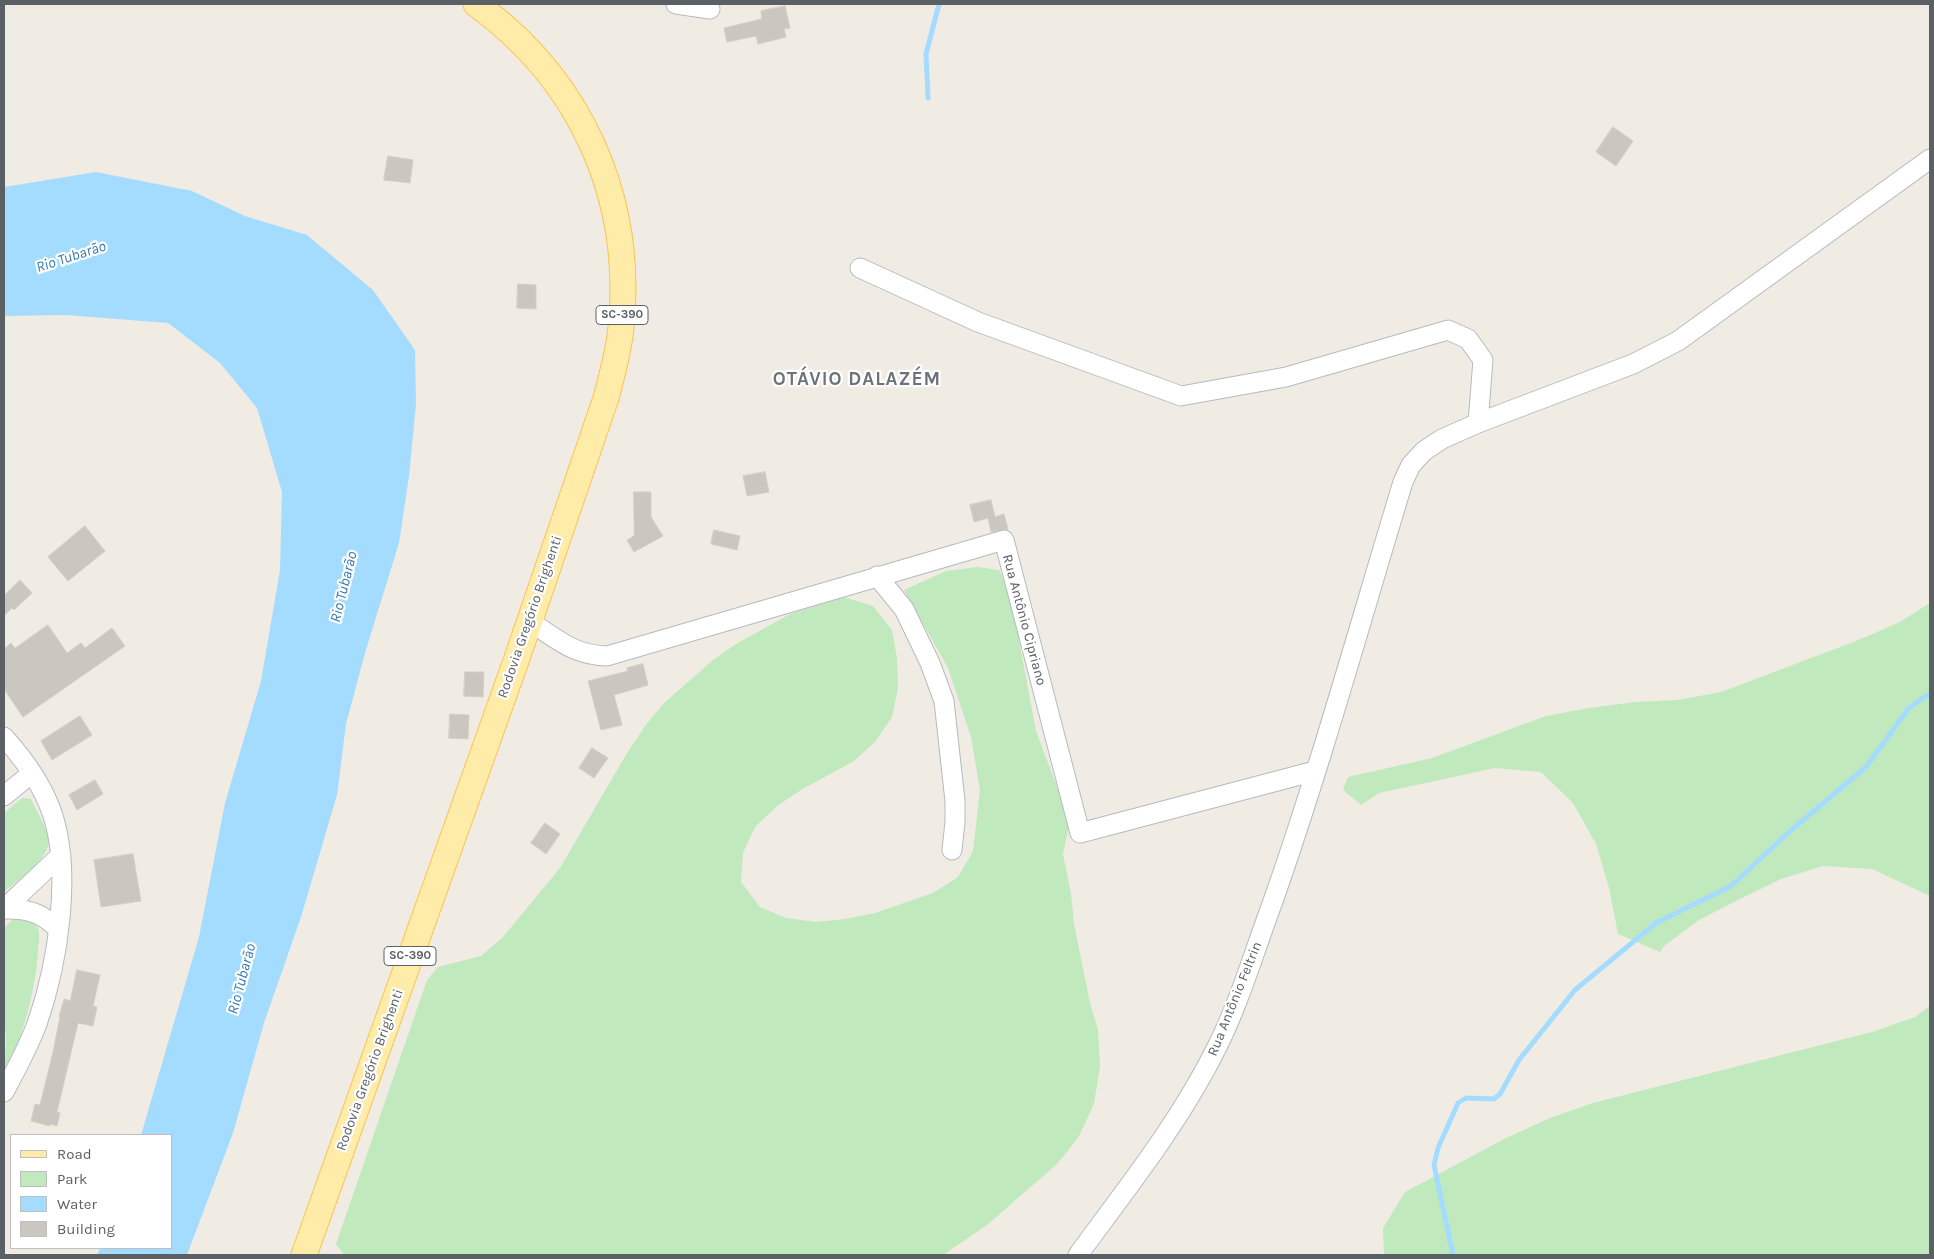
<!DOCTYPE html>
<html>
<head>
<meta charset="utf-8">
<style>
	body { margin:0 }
	#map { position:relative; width:1934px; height:1259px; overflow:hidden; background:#f0ece3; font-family:Karla,sans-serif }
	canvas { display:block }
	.frame { position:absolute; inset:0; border:5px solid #5b6065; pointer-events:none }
	.legend { position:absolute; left:10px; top:1134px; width:162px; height:115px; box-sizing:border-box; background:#fff; border:1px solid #bdbfc1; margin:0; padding:6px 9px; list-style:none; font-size:15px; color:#5b6065 }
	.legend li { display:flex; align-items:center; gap:10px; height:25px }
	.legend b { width:25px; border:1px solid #bdbfc1 }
</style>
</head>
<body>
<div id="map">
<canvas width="1934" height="1259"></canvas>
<div class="frame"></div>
<ul class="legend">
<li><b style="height:6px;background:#ffeca9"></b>Road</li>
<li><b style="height:14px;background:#c0e9be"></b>Park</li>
<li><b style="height:14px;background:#a4dcff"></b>Water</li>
<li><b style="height:14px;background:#cbc7c0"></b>Building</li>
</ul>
</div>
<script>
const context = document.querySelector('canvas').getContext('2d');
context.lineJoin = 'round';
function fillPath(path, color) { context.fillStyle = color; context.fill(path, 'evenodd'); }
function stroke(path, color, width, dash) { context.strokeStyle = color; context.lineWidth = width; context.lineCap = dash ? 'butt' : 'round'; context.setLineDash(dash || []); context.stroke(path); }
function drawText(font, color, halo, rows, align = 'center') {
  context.font = font + ' Karla,sans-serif'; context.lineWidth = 4.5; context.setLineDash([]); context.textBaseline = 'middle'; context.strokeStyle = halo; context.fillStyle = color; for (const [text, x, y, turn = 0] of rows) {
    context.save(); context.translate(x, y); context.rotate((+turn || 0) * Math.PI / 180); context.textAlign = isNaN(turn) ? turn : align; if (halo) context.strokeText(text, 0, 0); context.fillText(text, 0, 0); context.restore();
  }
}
fillPath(new Path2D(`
	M 977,567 L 999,570 L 1010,592 L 1036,731 L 1060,795 L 1069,826 L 1063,854 L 1071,894 L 1074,924 L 1090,1003 L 1098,1030 L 1100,1066 L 1094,1104 L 1078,1138 L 1057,1164 L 987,1225 L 943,1255 L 344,1255 L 336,1244 L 427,980 L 438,967 L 481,956 L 503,937 L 560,868 L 627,753 L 645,726 L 664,703 L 713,660 L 736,644 L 790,614 L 844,597 L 873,606 L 892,630 L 897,658 L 898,688 L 892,717 L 875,742 L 854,761 L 801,790 L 777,806 L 755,827 L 743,853 L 741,882 L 760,907 L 786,918 L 816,922 L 845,919 L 875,913 L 933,893 L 958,877 L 973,851 L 980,790 L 971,737 L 948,668 L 904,590 L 946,571 Z
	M 1930,603 L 1930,896 L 1872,869 L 1823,866 L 1781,879 L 1740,899 L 1699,920 L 1664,946 L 1660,952 L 1618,934 L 1609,888 L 1596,844 L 1573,803 L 1541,772 L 1495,768 L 1379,793 L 1361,805 L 1343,790 L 1348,777 L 1432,758 L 1546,716 L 1589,708 L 1635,702 L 1678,700 L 1721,692 L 1856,641 L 1898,623 Z
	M 22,798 L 31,799 C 35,808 48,831 49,839 C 51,858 16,881 4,892 L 4,813 Z
	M 15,917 C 23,919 33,920 38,929 C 41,935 38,944 38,951 C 35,997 21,1039 4,1080 L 6,1039 L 4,1015 L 4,928 Z
	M 1930,1006 L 1930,1255 L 1384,1255 L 1383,1228 L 1405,1192 L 1506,1138 L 1550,1118 L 1593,1103 L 1872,1032 L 1915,1017 Z`), '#c0e9be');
fillPath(new Path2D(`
	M 96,172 L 192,191 L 245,216 L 307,235 L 373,290 L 415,350 L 416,404 L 409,476 L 399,543 L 365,653 L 346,724 L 337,795 L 301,917 L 264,1023 L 233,1133 L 187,1255 L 97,1255 L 100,1248 L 171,1248 L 171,1135 L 141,1135 L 199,937 L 225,803 L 261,681 L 280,570 L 282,492 L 257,408 L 220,363 L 168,323 L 66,315 L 4,316 L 4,187 Z`), '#a4dcff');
stroke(new Path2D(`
	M 928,98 L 926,54 L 939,4
	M 1453,1255 L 1434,1165 L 1438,1148 L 1458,1103 L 1466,1098 L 1494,1099 L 1500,1094 L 1519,1060 L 1575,990 L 1656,923 L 1731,886 L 1789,832 L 1866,767 L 1908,709 L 1924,697 L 1930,694`), '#a4dcff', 5);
const building = new Path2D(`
	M 785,6 L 790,28 L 784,29 L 786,37 L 758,44 L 756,36 L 727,42 L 724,28 L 762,19 L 761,11 Z
	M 1613,127 L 1633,141 L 1616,166 L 1596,152 Z
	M 388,156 L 413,160 L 410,183 L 384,180 Z
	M 518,284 L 536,285 L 536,309 L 517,308 Z
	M 765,472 L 769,492 L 747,496 L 743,476 Z
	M 634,492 L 651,492 L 651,517 L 663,536 L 634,552 L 627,540 L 634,536 Z
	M 991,500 L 995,517 L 1004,514 L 1008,529 L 991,532 L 988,518 L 974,522 L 970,505 Z
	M 85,526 L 105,551 L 68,581 L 48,557 Z
	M 714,530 L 740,536 L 737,550 L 711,544 Z
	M 20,580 L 32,593 L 14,610 L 12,608 L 4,616 L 4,596 Z
	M 48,625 L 67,653 L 81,643 L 85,648 L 112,628 L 125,646 L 23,717 L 4,689 L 4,649 L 11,643 L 15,648 Z
	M 643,664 L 648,685 L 614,695 L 622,725 L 601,730 L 588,681 L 628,671 L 627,668 Z
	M 465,672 L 484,672 L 483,697 L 464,696 Z
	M 450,714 L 469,715 L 468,739 L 449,738 Z
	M 80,716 L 92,735 L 52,760 L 41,741 Z
	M 592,748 L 608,758 L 594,778 L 579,768 Z
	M 95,780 L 103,794 L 77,810 L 69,795 Z
	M 545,823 L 560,834 L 546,854 L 531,843 Z
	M 133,854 L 141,901 L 101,907 L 94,860 Z
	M 77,970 L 100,975 L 93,1006 L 97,1007 L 93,1026 L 78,1023 L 57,1112 L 60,1113 L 57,1126 L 50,1124 L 50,1126 L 31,1121 L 35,1104 L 40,1105 L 53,1052 L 60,1017 L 59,1017 L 64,999 L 70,1001 Z`);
fillPath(building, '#cbc7c0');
stroke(building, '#d5cec1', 1);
const minor = new Path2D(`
	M 676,4 L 710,9
	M 860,268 L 978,322 L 1181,396 L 1286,377 L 1448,330 L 1468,339 L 1483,360 L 1478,423
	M 877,576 L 904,609 L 930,663 L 944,701 L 955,801 L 955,822 L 952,850
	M 529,621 C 557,639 573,655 607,656 L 1004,540 L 1080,833 L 1315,771
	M 4,737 C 23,758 41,783 51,810 C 73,871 58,963 37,1024 C 28,1047 16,1070 4,1092
	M 4,796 L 32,773
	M 4,909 L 61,855
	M 4,909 C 27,908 42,913 58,929
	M 1078,1255 C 1127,1188 1180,1122 1217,1047 C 1240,1001 1254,952 1272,904 C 1321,765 1360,623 1403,482 L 1411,465 L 1424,451 L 1442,439 L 1478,423 L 1633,364 L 1678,341 L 1930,159`);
const major = new Path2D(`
	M 304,1255 L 517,658 L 606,398 C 612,375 619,351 621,327 C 634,198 581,80 476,4`);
stroke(minor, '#b6babf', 21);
stroke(major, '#fec34e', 27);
stroke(minor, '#fff', 19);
stroke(major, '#ffeca9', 25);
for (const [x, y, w] of [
	[622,315,52],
	[410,956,52]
]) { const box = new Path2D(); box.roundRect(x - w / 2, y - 9.5, w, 19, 4); context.fillStyle = '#fff'; context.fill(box); stroke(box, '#5b6065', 1); }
drawText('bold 12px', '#5b6065', null, [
	["SC-390",622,315],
	["SC-390",410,956]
]);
drawText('14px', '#5b6065', '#fff', [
	["Rodovia Gregório Brighenti",530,617,-71],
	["Rua Antônio Cipriano",1024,620,75],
	["Rua Antônio Feltrin",1235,999,-68],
	["Rodovia Gregório Brighenti",370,1070,-70]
]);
drawText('italic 15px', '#3579b2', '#fff', [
	["Rio Tubarão",71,257,-18],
	["Rio Tubarão",344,587,-76],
	["Rio Tubarão",242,979,-75]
]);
context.letterSpacing = '1px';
drawText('bold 19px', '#6c7378', '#fff', [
	["OTÁVIO DALAZÉM",857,380]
]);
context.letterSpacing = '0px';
</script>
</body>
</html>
